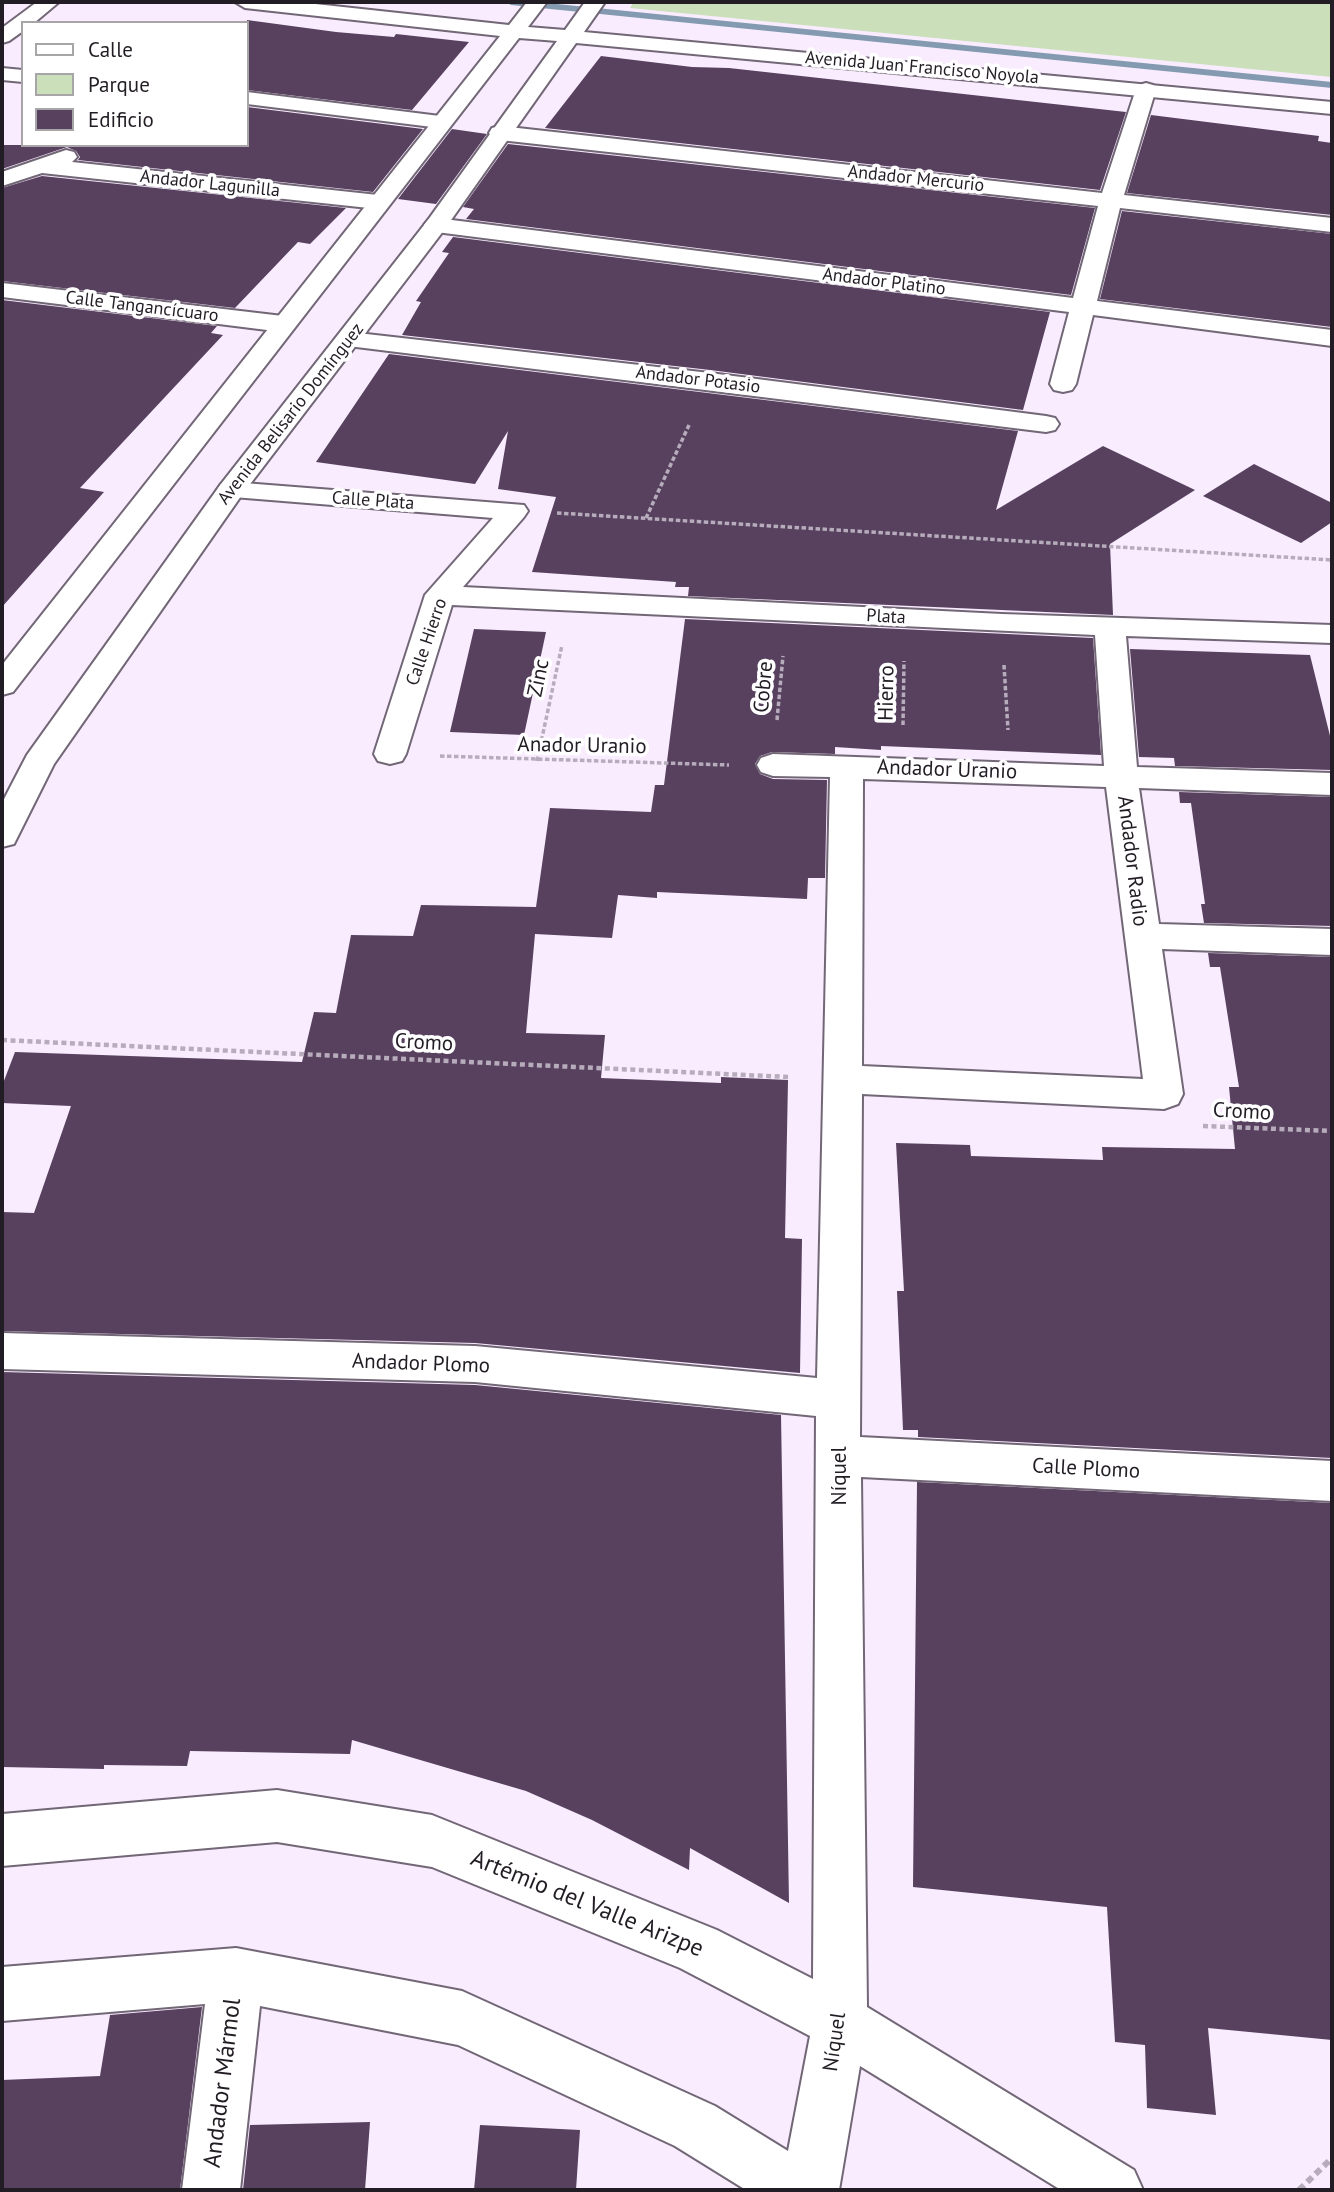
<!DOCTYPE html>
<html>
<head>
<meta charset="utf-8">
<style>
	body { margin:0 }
	#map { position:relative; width:1334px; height:2192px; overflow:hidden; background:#f9ecfe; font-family:"PT Sans",sans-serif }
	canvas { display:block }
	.frame { position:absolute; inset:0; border:4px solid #221d24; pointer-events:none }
	.legend { position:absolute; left:21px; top:21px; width:228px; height:126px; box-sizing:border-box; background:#fff; border:2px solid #a7a5a7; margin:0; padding:9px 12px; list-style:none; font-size:21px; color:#221d24 }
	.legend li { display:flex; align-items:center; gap:14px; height:35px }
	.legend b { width:35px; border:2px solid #a7a5a7 }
</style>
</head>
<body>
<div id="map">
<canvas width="1334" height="2192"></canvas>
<div class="frame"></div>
<ul class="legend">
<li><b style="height:9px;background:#fff"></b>Calle</li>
<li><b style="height:19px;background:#cadfba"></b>Parque</li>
<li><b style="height:19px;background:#57415f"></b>Edificio</li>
</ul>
</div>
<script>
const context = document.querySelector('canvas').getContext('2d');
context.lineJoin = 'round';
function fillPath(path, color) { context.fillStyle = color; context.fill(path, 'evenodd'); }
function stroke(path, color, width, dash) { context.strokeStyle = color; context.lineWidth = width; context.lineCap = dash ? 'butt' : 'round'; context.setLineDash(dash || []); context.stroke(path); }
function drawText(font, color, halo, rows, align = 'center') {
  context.font = font + ' "PT Sans",sans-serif'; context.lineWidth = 7; context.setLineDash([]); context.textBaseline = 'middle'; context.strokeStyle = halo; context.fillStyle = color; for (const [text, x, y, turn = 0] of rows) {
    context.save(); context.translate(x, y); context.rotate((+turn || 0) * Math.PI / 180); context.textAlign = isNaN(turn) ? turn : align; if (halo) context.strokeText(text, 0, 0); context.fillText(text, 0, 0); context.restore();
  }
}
fillPath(new Path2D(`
	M 634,2 L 1332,2 L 1332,77 L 630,8 Z`), '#cadfba');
fillPath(new Path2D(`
	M 506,2 L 537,2 L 1332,82 L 1332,88 L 511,5 Z`), '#839ab1');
fillPath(new Path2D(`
	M 247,20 L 336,32 L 394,37 L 396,34 L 469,42 L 412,110 L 247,90 Z
	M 601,56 L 692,67 L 729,68 L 1126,112 L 1100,190 L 545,128 Z
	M 247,107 L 423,129 L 373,192 L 78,160 L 80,157 L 76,151 L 67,147 L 2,169 L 2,145 L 247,145 Z
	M 1151,115 L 1319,136 L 1318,141 L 1332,143 L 1332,215 L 1127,193 Z
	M 452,129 L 487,134 L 436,204 L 398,199 Z
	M 508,144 L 1095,208 L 1071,295 L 466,219 L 474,209 L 463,207 Z
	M 42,176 L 346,208 L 310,244 L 298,242 L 235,308 L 2,281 L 2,188 Z
	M 1122,211 L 1332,234 L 1332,327 L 1100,299 Z
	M 453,237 L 1050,312 L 1023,410 L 710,370 L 402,335 L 421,302 L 416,301 L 449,253 L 442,252 Z
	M 2,300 L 217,326 L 211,333 L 223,335 L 80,488 L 104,492 L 2,607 Z
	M 389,354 L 1018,431 L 996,510 L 1103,446 L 1195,490 L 1110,544 L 1113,615 L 688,596 L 689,587 L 675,587 L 676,582 L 532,572 L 556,497 L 498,489 L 508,431 L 475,484 L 316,462 Z
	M 1254,464 L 1332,503 L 1332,522 L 1301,543 L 1203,496 Z
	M 685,619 L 1093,638 L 1101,755 L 881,746 L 881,750 L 835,747 L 835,754 L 772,752 L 760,756 L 755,764 L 760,774 L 773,779 L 827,780 L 825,878 L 808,878 L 807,899 L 657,892 L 657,898 L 618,895 L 612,938 L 535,934 L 526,1033 L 605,1035 L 601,1078 L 721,1083 L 721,1077 L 788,1080 L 785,1238 L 802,1239 L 800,1373 L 475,1343 L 2,1331 L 2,1212 L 34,1213 L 71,1106 L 2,1103 L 2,1086 L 15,1052 L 302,1062 L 314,1012 L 336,1013 L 351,935 L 413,936 L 421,905 L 536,907 L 550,808 L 651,812 L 655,785 L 664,785 Z
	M 474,629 L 546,632 L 524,735 L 450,732 Z
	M 1130,649 L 1310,655 L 1332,744 L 1332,770 L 1175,766 L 1174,758 L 1139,757 Z
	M 1179,792 L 1332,797 L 1332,926 L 1204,923 L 1201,904 L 1205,904 L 1191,803 L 1180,803 Z
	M 1208,953 L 1332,957 L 1332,1458 L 918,1437 L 918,1430 L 903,1430 L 897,1291 L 904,1291 L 896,1143 L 970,1145 L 971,1156 L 1103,1160 L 1102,1147 L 1235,1149 L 1229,1087 L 1239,1087 L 1220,967 L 1210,967 Z
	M 2,1372 L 475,1385 L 781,1415 L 789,1903 L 690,1848 L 689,1870 L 592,1820 L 526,1791 L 352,1740 L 350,1754 L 190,1751 L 187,1766 L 104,1765 L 104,1769 L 2,1767 Z
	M 917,1482 L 1332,1503 L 1332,2040 L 1208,2028 L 1216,2115 L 1147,2108 L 1145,2045 L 1115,2042 L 1107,1907 L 913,1887 Z
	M 202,2007 L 180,2190 L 2,2190 L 2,2080 L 100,2076 L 110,2015 Z
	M 370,2122 L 365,2190 L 243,2190 L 250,2125 Z
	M 480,2125 L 580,2130 L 576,2190 L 474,2190 Z`), '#57415f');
const street = new Path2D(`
	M 37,2 L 59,2 L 34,23 L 23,23 L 23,31 L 9,41 L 2,43 L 2,28 Z
	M 2,68 L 23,70 L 23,82 L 2,80 Z
	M 1146,83 L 1153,85 L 1156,89 L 1124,195 L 1332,218 L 1332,232 L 1120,208 L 1097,301 L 1332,330 L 1332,346 L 1093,315 L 1076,384 L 1072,390 L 1063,392 L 1054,390 L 1050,384 L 1069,312 L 436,232 L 428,230 L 424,225 L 428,220 L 436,218 L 1073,298 L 1098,206 L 500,140 L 492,138 L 489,133 L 492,128 L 500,126 L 1102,193 L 1136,89 L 1139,85 Z
	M 247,92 L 440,116 L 448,117 L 451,122 L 448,127 L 440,128 L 247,104 Z
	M 66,150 L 74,152 L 77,157 L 72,162 L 378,195 L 386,197 L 389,202 L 386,207 L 378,209 L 42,173 L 2,186 L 2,172 Z
	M 2,283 L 283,316 L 292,319 L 296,324 L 292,329 L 283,332 L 2,297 Z
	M 349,332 L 710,373 L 1046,416 L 1055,418 L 1059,424 L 1055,430 L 1046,432 L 340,345 L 336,340 L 340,335 Z
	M 231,482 L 524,505 L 528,511 L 524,517 L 463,587 L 1002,614 L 1332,625 L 1332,643 L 1126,636 L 1137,767 L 1332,773 L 1332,795 L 1139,788 L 1159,924 L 1332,929 L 1332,955 L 1162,949 L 1183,1094 L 1178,1104 L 1164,1109 L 862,1094 L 860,1437 L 1332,1461 L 1332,1501 L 861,1477 L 867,2007 L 1134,2170 L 1143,2190 L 1061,2190 L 860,2066 L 839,2190 L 746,2190 L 675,2146 L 458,2045 L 260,2006 L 240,2190 L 182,2190 L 205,2004 L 2,2021 L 2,1967 L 236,1948 L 462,1991 L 715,2106 L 788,2151 L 810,2036 L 680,1968 L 432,1867 L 277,1842 L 2,1866 L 2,1814 L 277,1790 L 432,1815 L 717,1930 L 813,1979 L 816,1416 L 475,1382 L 2,1369 L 2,1333 L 475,1346 L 817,1378 L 830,777 L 773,776 L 761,772 L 757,765 L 761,758 L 773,754 L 1104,766 L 1095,635 L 452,605 L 406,754 L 402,761 L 390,764 L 378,761 L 374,754 L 425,595 L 493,518 L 221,496 L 217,490 L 221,484 ZM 863,779 L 1106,787 L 1143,1079 L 862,1066 Z`);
const secondary = new Path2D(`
	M 235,2 L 297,2 L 509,25 L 527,2 L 547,2 L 528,27 L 565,30 L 585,2 L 605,2 L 584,32 L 1332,102 L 1332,114 L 576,43 L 444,230 L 241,496 L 54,764 L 14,844 L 2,847 L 2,803 L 27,755 L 221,484 L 428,220 L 557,41 L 519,38 L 13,692 L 2,695 L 2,665 L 500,36 L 245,8 Z`);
stroke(street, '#726776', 4);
stroke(secondary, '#726776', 4);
stroke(new Path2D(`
	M 557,513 L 1332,560
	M 646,518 L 690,423
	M 1004,665 L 1008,730
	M 777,720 L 783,656
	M 903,725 L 904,661
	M 440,756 L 729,765
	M 537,761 L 562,645`), '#b7acbb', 3.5, [4.5, 2.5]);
stroke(new Path2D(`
	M 2,1040 L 788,1077
	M 1203,1126 L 1332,1131`), '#b7acbb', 4.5, [5, 3.5]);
stroke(new Path2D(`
	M 1299,2190 L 1332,2158`), '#b7acbb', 6, [7, 4.5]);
fillPath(street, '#fff');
fillPath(secondary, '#fff');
drawText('18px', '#221d24', '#fff', [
	["Avenida Juan Francisco Noyola",922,68,5],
	["Andador Mercurio",916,179,6],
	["Andador Lagunilla",210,184,6],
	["Andador Platino",884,282,7],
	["Calle Tangancícuaro",142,307,7],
	["Andador Potasio",698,380,7],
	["Avenida Belisario Domínguez",291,414,-52],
	["Calle Plata",373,501,4],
	["Plata",886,617,3],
	["Calle Hierro",427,642,-71]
]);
drawText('21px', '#221d24', '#fff', [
	["Zinc",539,678,-78],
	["Cobre",764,687,-85],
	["Hierro",887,693,-89],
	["Anador Uranio",582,746,1],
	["Andador Uranio",947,770,2],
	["Andador Radio",1132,861,83],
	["Cromo",424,1043,3],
	["Cromo",1242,1112,3],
	["Andador Plomo",421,1364,2],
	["Calle Plomo",1086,1469,3],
	["Níquel",840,1476,-90],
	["Níquel",835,2042,-82]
]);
drawText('24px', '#221d24', '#fff', [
	["Artémio del Valle Arizpe",587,1904,22],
	["Andador Mármol",223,2083,-83]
]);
</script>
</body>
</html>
